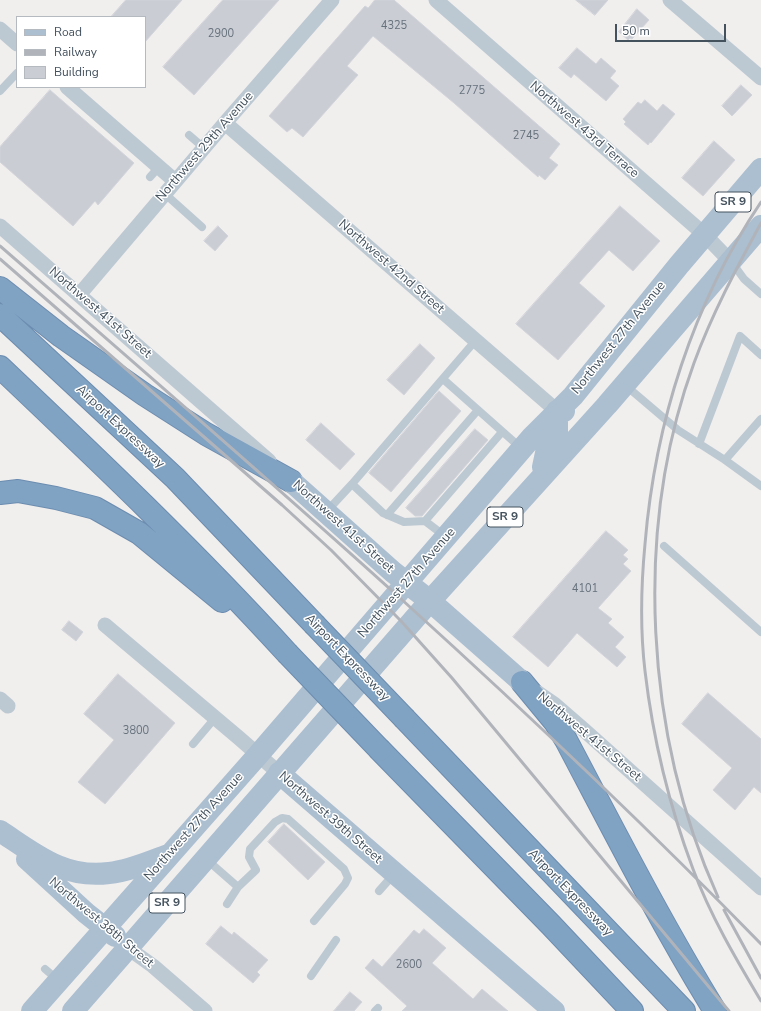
<!DOCTYPE html>
<html>
<head>
<meta charset="utf-8">
<style>
	body { margin:0 }
	#map { position:relative; width:761px; height:1011px; overflow:hidden; background:#f1eeee; font-family:"Nunito Sans",sans-serif }
	canvas { display:block }
	.legend { position:absolute; left:16px; top:16px; width:130px; height:72px; box-sizing:border-box; background:#fff; border:1px solid #b4babf; margin:0; padding:5px 7px; list-style:none; font-size:12px; color:#44525e }
	.legend li { display:flex; align-items:center; gap:8px; height:20px }
	.legend b { width:20px; border:1px solid #b4babf }
	.scale { position:absolute; left:615px; top:24px; width:111px; height:18px; box-sizing:border-box; border:2px solid #44525e; border-top:0; padding-left:5px; font-size:12px; line-height:14px; white-space:nowrap; color:#44525e; -webkit-text-stroke:3px #fff; paint-order:stroke }
</style>
</head>
<body>
<div id="map">
<canvas width="761" height="1011"></canvas>
<ul class="legend">
<li><b style="height:5px;background:#abbfd1"></b>Road</li>
<li><b style="height:5px;background:#b0b4ba"></b>Railway</li>
<li><b style="height:11px;background:#cacdd4"></b>Building</li>
</ul>
<div class="scale">50 m</div>
</div>
<script>
const context = document.querySelector('canvas').getContext('2d');
context.lineJoin = 'round';
function fillPath(path, color) { context.fillStyle = color; context.fill(path, 'evenodd'); }
function stroke(path, color, width, dash) { context.strokeStyle = color; context.lineWidth = width; context.lineCap = dash ? 'butt' : 'round'; context.setLineDash(dash || []); context.stroke(path); }
function drawText(font, color, halo, rows, align = 'center') {
  context.font = font + ' "Nunito Sans",sans-serif'; context.lineWidth = 3; context.setLineDash([]); context.textBaseline = 'middle'; context.strokeStyle = halo; context.fillStyle = color; for (const [text, x, y, turn = 0] of rows) {
    context.save(); context.translate(x, y); context.rotate((+turn || 0) * Math.PI / 180); context.textAlign = isNaN(turn) ? turn : align; if (halo) context.strokeText(text, 0, 0); context.fillText(text, 0, 0); context.restore();
  }
}
const building = new Path2D(`
	M 126,0 L 182,0 L 145,42 L 145,17 L 111,17 Z
	M 223,0 L 279,0 L 194,95 L 163,67 Z
	M 375,0 L 394,0 L 560,144 L 549,158 L 558,165 L 545,180 L 539,175 L 538,177 L 454,103 L 373,36 L 347,66 L 358,75 L 303,137 L 292,128 L 287,132 L 269,116 L 365,6 L 368,8 Z
	M 576,0 L 608,0 L 595,15 Z
	M 637,9 L 649,20 L 632,39 L 630,38 L 628,40 L 619,32 Z
	M 577,48 L 596,64 L 601,58 L 616,71 L 610,78 L 619,86 L 606,101 L 574,74 L 571,78 L 559,68 Z
	M 741,85 L 752,95 L 732,116 L 722,106 Z
	M 50,90 L 134,163 L 98,205 L 95,201 L 73,226 L 0,162 L 0,147 Z
	M 645,100 L 657,111 L 663,104 L 675,114 L 651,143 L 650,142 L 648,145 L 624,124 L 626,122 L 623,119 L 638,102 L 641,104 Z
	M 714,141 L 735,160 L 703,196 L 682,178 Z
	M 620,206 L 660,241 L 633,271 L 609,250 L 579,283 L 605,306 L 558,360 L 516,324 Z
	M 218,226 L 228,236 L 215,251 L 204,241 Z
	M 420,344 L 435,358 L 404,395 L 387,380 Z
	M 439,391 L 461,411 L 391,492 L 369,473 Z
	M 321,423 L 355,454 L 340,470 L 306,440 Z
	M 475,429 L 488,440 L 422,516 L 415,516 L 406,508 Z
	M 606,531 L 628,550 L 623,555 L 628,559 L 623,564 L 631,571 L 598,608 L 612,619 L 608,623 L 624,637 L 615,647 L 626,657 L 617,667 L 577,633 L 548,667 L 513,637 Z
	M 69,621 L 83,632 L 76,641 L 62,630 Z
	M 118,674 L 175,723 L 105,804 L 78,782 L 114,740 L 84,714 Z
	M 708,693 L 761,739 L 761,793 L 754,787 L 735,810 L 713,790 L 732,768 L 682,724 Z
	M 284,824 L 325,862 L 308,880 L 268,842 Z
	M 221,926 L 232,935 L 234,932 L 268,960 L 257,972 L 260,975 L 253,983 L 206,944 Z
	M 424,929 L 446,948 L 432,963 L 473,999 L 482,989 L 508,1011 L 402,1011 L 407,1006 L 365,968 L 373,959 L 382,967 L 414,930 L 419,934 Z
	M 350,992 L 362,1002 L 354,1011 L 334,1011 Z`);
fillPath(building, '#cacdd4');
stroke(building, '#d2d4db', 1);
const highway = new Path2D(`
	M 0,288 L 61,336 L 145,395 L 206,434 L 291,481
	M 0,315 L 175,478 L 314,624
	M 0,367 C 98,460 196,553 287,653
	M 0,493 L 18,491 L 56,498 L 95,508 L 139,533 L 222,601
	M 522,682 L 555,722 L 566,740 C 614,831 661,923 715,1011
	M 405,719 L 684,1011
	M 380,750 L 551,925 L 632,1011`);
stroke(highway, '#6c8daf', 24);
stroke(new Path2D(`
	M 0,91 L 17,73
	M 189,135 L 204,148
	M 150,177 L 159,167
	M 164,193 L 202,227
	M 731,261 L 744,279 L 761,294
	M 443,379 L 521,448
	M 625,385 L 678,430 L 725,460 L 761,486
	M 699,444 L 740,336 L 761,355
	M 725,460 L 761,419
	M 352,484 L 383,513 L 404,522 L 425,521 L 446,537
	M 327,511 L 352,484 L 476,340
	M 387,515 L 478,410
	M 425,521 L 502,432
	M 664,546 L 761,632
	M 193,744 L 215,718
	M 206,859 L 238,887 L 227,904
	M 238,887 L 256,870 L 249,857 L 250,849 L 275,822 L 282,818 L 288,819 L 344,869 L 348,878 L 345,884 L 314,921
	M 379,891 L 394,874
	M 45,969 L 58,980
	M 311,976 L 336,940
	M 375,1011 L 378,1008`), '#bdc9d2', 8);
stroke(new Path2D(`
	M 436,0 L 705,235 L 730,261
	M 670,0 L 761,78
	M 0,29 L 17,44
	M 67,87 L 175,181
	M 225,123 L 557,411
	M 0,226 L 269,461
	M 79,295 L 225,123 L 332,0
	M 105,625 L 239,738 L 279,773
	M 538,693 L 554,704 L 584,730 L 761,888
	M 0,699 L 8,706
	M 128,948 L 153,966 L 205,1011`), '#bdc9d2', 15);
stroke(new Path2D(`
	M 543,467 L 546,453 L 557,433 L 557,411 L 564,411
	M 291,481 L 393,572 L 430,601 L 522,682
	M 279,773 L 554,1011
	M 0,831 C 35,854 64,879 109,873 C 129,871 149,862 168,855
	M 27,859 L 86,913 L 115,936
	M 32,1011 L 258,755 L 532,437 L 573,396 L 679,265 L 761,169
	M 73,1011 L 430,601 L 607,405 L 761,226`), '#abbfd1', 22);
stroke(highway, '#80a2c3', 22);
stroke(new Path2D(`
	M 761,202 C 693,303 655,423 645,544 C 641,586 640,629 645,671 C 653,739 669,805 693,869 C 710,915 736,959 761,1001
	M 0,246 C 260,472 521,697 761,944
	M 0,259 L 282,505 L 331,550 L 401,621 L 452,678 L 729,1011
	M 718,897 C 645,735 633,530 694,363 C 712,314 736,269 761,223
	M 724,910 L 761,978`), '#b0b4ba', 3);
const highwayBridge = new Path2D(`
	M 314,624 L 405,719
	M 287,653 L 380,750`);
stroke(highwayBridge, '#6c8daf', 24, []);
stroke(highwayBridge, '#80a2c3', 22);
drawText('11px', '#66717c', null, [
	["4325",394,26],
	["2900",221,34],
	["2775",472,91],
	["2745",526,136],
	["4101",585,589],
	["3800",136,731],
	["2600",409,965]
]);
for (const [x, y, w] of [
	[733,202,36],
	[505,517,36],
	[167,903,36]
]) { const box = new Path2D(); box.roundRect(x - w / 2, y - 10, w, 20, 3); context.fillStyle = '#fff'; context.fill(box); stroke(box, '#44525e', 1); }
drawText('bold 12px', '#44525e', null, [
	["SR 9",733,202],
	["SR 9",505,517],
	["SR 9",167,903]
]);
drawText('13px', '#44525e', '#fff', [
	["Northwest 43rd Terrace",584,130,41],
	["Northwest 29th Avenue",205,147,-49],
	["Northwest 42nd Street",391,267,41],
	["Northwest 41st Street",100,313,41],
	["Northwest 27th Avenue",619,338,-51],
	["Airport Expressway",120,427,43],
	["Northwest 41st Street",343,527,42],
	["Northwest 27th Avenue",407,583,-49],
	["Airport Expressway",347,658,46],
	["Northwest 41st Street",589,737,40],
	["Northwest 39th Street",330,818,41],
	["Northwest 27th Avenue",194,827,-48],
	["Airport Expressway",570,893,46],
	["Northwest 38th Street",101,923,40]
]);
</script>
</body>
</html>
